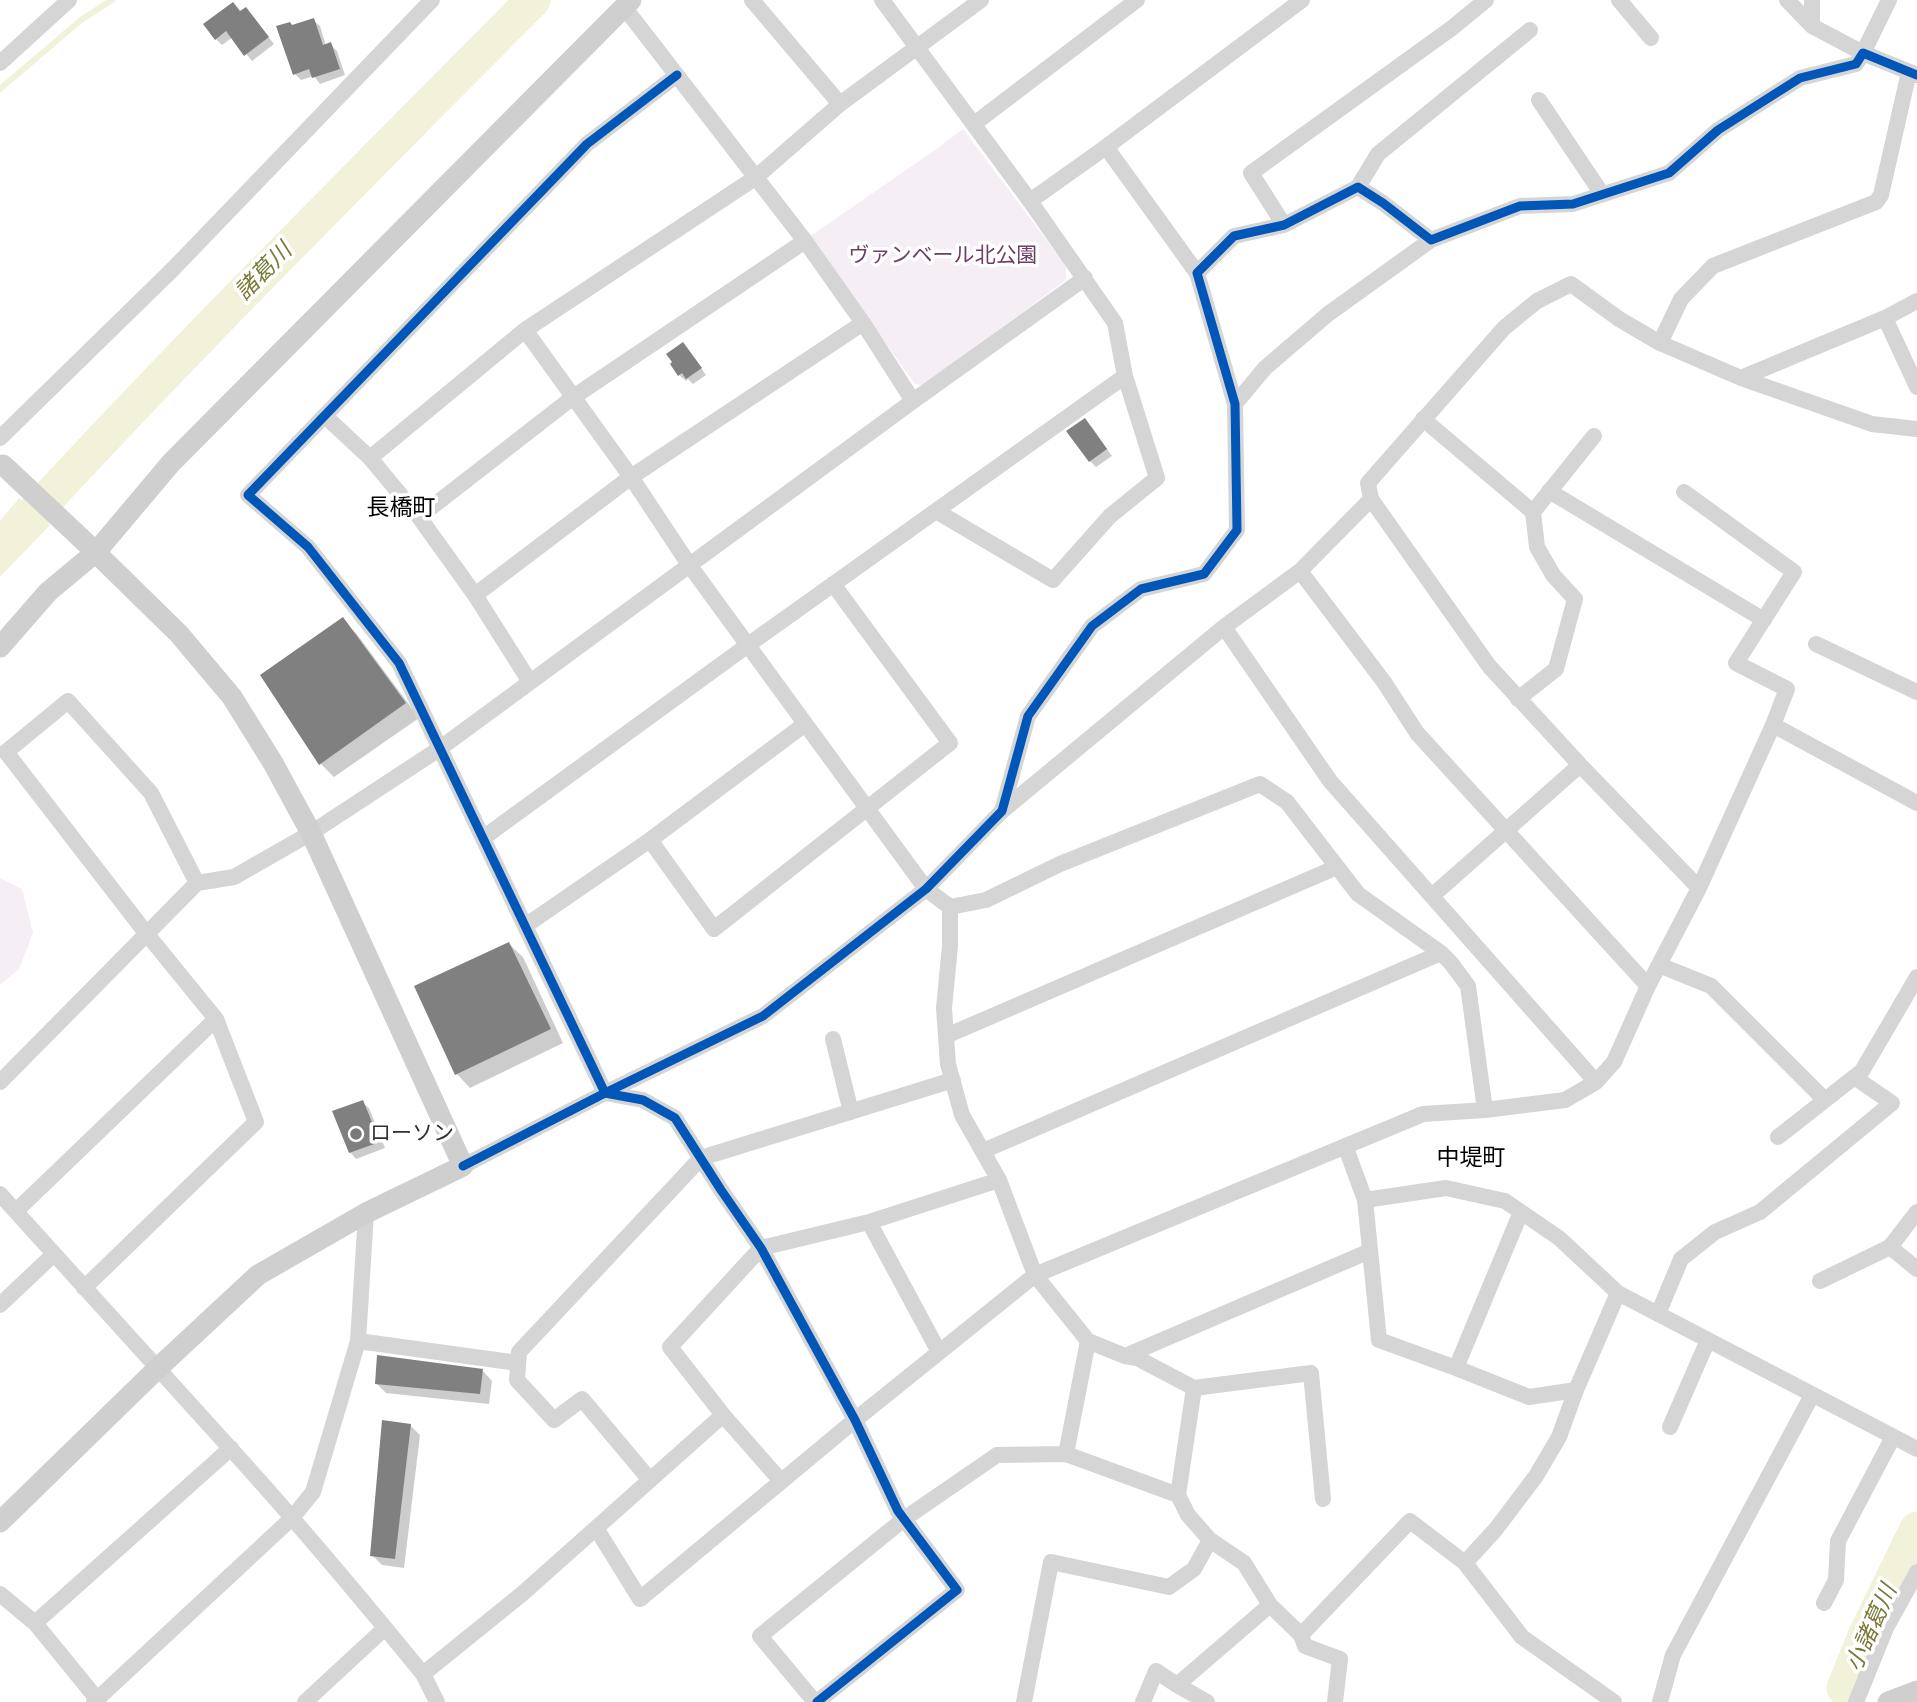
<!DOCTYPE html>
<html>
<head>
<meta charset="utf-8">
<style>
	body { margin:0 }
	canvas { display:block; background:#fff }
</style>
</head>
<body>
<canvas width="1917" height="1702"></canvas>
<script>
const context = document.querySelector('canvas').getContext('2d');
context.lineJoin = 'round';
function fillPath(path, color) { context.fillStyle = color; context.fill(path, 'evenodd'); }
function stroke(path, color, width, dash) { context.strokeStyle = color; context.lineWidth = width; context.lineCap = dash ? 'butt' : 'round'; context.setLineDash(dash || []); context.stroke(path); }
function drawText(font, color, halo, rows, align = 'center') {
  context.font = font + ' Karla,"Noto Sans JP",sans-serif'; context.lineWidth = 7; context.setLineDash([]); context.textBaseline = 'middle'; context.strokeStyle = halo; context.fillStyle = color; for (const [text, x, y, turn = 0] of rows) {
    context.save(); context.translate(x, y); context.rotate((+turn || 0) * Math.PI / 180); context.textAlign = isNaN(turn) ? turn : align; if (halo) context.strokeText(text, 0, 0); context.fillText(text, 0, 0); context.restore();
  }
}
fillPath(new Path2D(`
	M 963,129 L 1066,266 L 1066,280 L 937,375 L 926,386 L 915,384 L 809,237 L 935,150 Z
	M 0,878 L 22,889 L 33,933 L 19,969 L 0,985 Z`), '#f5eef5');
fillPath(new Path2D(`
	M 19,498 L 50,525 L 0,577 L 0,521 Z`), '#f2f2db');
fillPath(new Path2D(`
	M 246,9 L 274,44 L 252,61 L 233,37 L 222,45 L 216,39 Z
	M 313,20 L 320,26 L 326,46 L 330,44 L 337,51 L 345,75 L 320,84 L 314,76 L 301,80 L 295,74 L 293,27 Z
	M 689,351 L 706,375 L 693,384 L 688,379 L 686,381 L 679,375 Z
	M 1091,426 L 1112,456 L 1096,467 L 1090,461 Z
	M 342,620 L 356,633 L 419,718 L 334,777 L 321,764 L 263,675 Z
	M 509,944 L 523,957 L 563,1043 L 470,1088 L 457,1074 L 416,987 Z
	M 362,1102 L 369,1108 L 385,1148 L 356,1159 L 350,1152 Z
	M 482,1370 L 492,1381 L 489,1404 L 386,1393 L 376,1383 Z
	M 410,1425 L 420,1435 L 404,1568 L 382,1565 L 372,1555 Z`), '#0003');
stroke(new Path2D(`
	M 0,89 L 81,20 L 112,0`), '#f2f2db', 6);
stroke(new Path2D(`
	M 0,550 C 172,361 354,181 533,0
	M 1844,1688 L 1865,1636 L 1917,1529`), '#f2f2db', 35);
fillPath(new Path2D(`
	M 233,2 L 240,11 L 246,7 L 269,37 L 244,56 L 226,31 L 215,40 L 203,24 Z
	M 314,18 L 323,45 L 331,42 L 340,69 L 312,78 L 309,69 L 293,75 L 276,26 L 290,22 L 292,25 Z
	M 683,342 L 702,368 L 686,379 L 682,373 L 678,376 L 670,364 L 672,362 L 666,354 Z
	M 1085,418 L 1107,449 L 1089,462 L 1066,431 Z
	M 343,617 L 406,703 L 319,765 L 260,675 Z
	M 509,942 L 551,1029 L 455,1075 L 414,986 Z
	M 363,1100 L 380,1142 L 349,1153 L 332,1111 Z
	M 377,1355 L 483,1369 L 480,1394 L 375,1384 Z
	M 382,1420 L 411,1424 L 395,1559 L 370,1556 Z`), '#808080');
stroke(new Path2D(`
	M 752,0 L 840,104
	M 882,0 L 1030,201 L 1115,323 L 1125,376 L 1157,478 L 1110,516 L 1053,580 L 936,511
	M 1619,0 L 1651,38
	M 1787,0 L 1812,26 L 1863,53 L 1889,0
	M 1812,0 L 1812,26
	M 624,7 L 805,241 L 863,323 L 913,401
	M 0,63 L 69,0
	M 677,75 L 587,144 L 248,495 L 308,547 L 399,663 L 605,1093 L 643,1100 L 675,1118 L 721,1190 L 761,1248 L 855,1420 L 898,1511 L 957,1590 L 817,1702
	M 1539,100 L 1602,194
	M 974,124 L 1137,0
	M 1106,147 L 1197,273
	M 1358,187 L 1378,154 L 1530,30
	M 1030,201 L 1106,147 L 1302,0
	M 1284,225 L 1251,173 L 1452,28 L 1486,0
	M 1885,318 L 1917,387
	M 525,330 L 631,477 L 690,566 L 926,889 L 950,907 L 986,900 L 1060,864 L 1260,784 L 1287,802 L 1358,894 L 1441,953 L 1451,963 L 1468,986 L 1485,1110
	M 1660,343 L 1681,299 L 1713,266 L 1876,202 L 1881,195 L 1909,72
	M 1741,378 L 1885,318 L 1917,301
	M 1235,404 L 1265,368 L 1328,314 L 1431,240
	M 326,417 L 370,458 L 419,517 L 475,595 L 530,682
	M 1423,419 L 1533,512 L 1594,436
	M 0,438 L 173,269 L 432,0
	M 370,458 L 525,330 L 755,178 L 840,104 L 981,0
	M 1549,491 L 1764,620
	M 1684,492 L 1794,572 L 1736,663 L 1787,689 L 1773,725
	M 419,517 L 572,398 L 805,241
	M 1300,571 L 1384,682 L 1417,733 L 1648,986
	M 475,595 L 631,477 L 863,323
	M 1224,627 L 1330,781 L 1596,1082
	M 1816,644 L 1917,692
	M 1518,699 L 1556,669 L 1575,599 L 1553,575 L 1537,547 L 1533,512
	M 1002,811 L 1224,627 L 1300,571 L 1371,499
	M 483,838 L 748,645 L 1125,376
	M 650,840 L 714,929 L 950,743 L 833,584
	M 1699,888 L 1580,765 L 1489,666 L 1371,499 L 1368,483 L 1504,328 L 1537,301 L 1571,284 L 1619,319 L 1660,343 L 1741,378 L 1872,424 L 1917,429
	M 1432,896 L 1580,765
	M 950,907 L 950,946 L 944,1008 L 948,1064 L 962,1115 L 999,1180 L 1035,1275 L 1088,1341 L 1125,1356 L 1137,1358 L 1194,1388 L 1178,1495 L 1188,1515 L 1210,1540 L 1244,1563 L 1270,1605 L 1301,1635 L 1410,1521 L 1465,1563 L 1496,1529 L 1536,1476 L 1559,1437 L 1576,1390 L 1618,1293
	M 525,926 L 650,840 L 805,724
	M 1659,965 L 1711,986 L 1824,1099
	M 946,1036 L 1337,867
	M 833,1039 L 851,1112
	M 0,1082 L 197,883 L 234,877 L 311,833 L 439,749 L 913,401 L 1085,278
	M 1778,1137 L 1862,1071 L 1917,977
	M 1346,1148 L 1365,1200 L 1446,1188 L 1505,1201 L 1521,1212
	M 983,1151 L 1441,953
	M 463,1166 L 605,1093 L 763,1016 L 926,889 L 1002,811 L 1028,716 L 1092,626 L 1141,589 L 1204,574 L 1237,530 L 1235,404 L 1197,273 L 1234,236 L 1284,225 L 1358,187 L 1383,203 L 1431,240 L 1520,206 L 1573,204 L 1669,173 L 1718,130 L 1800,78 L 1856,64 L 1863,53 L 1917,75
	M 0,1194 C 76,1279 153,1362 229,1447 C 296,1520 360,1597 423,1674 L 437,1702
	M 1365,1200 L 1379,1340 L 1456,1368
	M 16,1211 L 216,1019
	M 869,1222 L 939,1352
	M 1890,1247 L 1917,1212
	M 1820,1281 L 1890,1247 L 1917,1269
	M 84,1288 L 256,1122 L 216,1019 L 146,933 L 6,752 L 68,701 L 151,793 L 197,883
	M 0,1305 L 54,1254
	M 1658,1314 L 1681,1259 L 1715,1232 L 1760,1212 L 1892,1103 L 1854,1077
	M 358,1341 L 518,1363
	M 1125,1356 L 1370,1251
	M 1194,1388 L 1311,1373 L 1323,1499
	M 1576,1390 L 1529,1397 L 1456,1368 L 1521,1212 L 1559,1238 L 1618,1293 L 1917,1449
	M 723,1415 L 781,1481
	M 1670,1427 L 1708,1340
	M 1066,1454 L 1088,1341
	M 650,1480 L 582,1399 L 554,1420 L 517,1380 L 519,1352 L 701,1158 L 953,1080
	M 596,1528 L 640,1599 L 855,1420 L 1035,1275 L 1423,1114 L 1485,1110 L 1565,1100 L 1596,1082 L 1614,1062 L 1648,986 L 1699,888 L 1773,725 L 1917,803
	M 1465,1563 L 1522,1637 L 1614,1702
	M 0,1594 L 35,1623 L 97,1699
	M 1824,1603 L 1836,1580 L 1838,1541 L 1893,1437
	M 35,1623 L 231,1448
	M 1301,1635 L 1305,1646 L 1340,1659 L 1335,1702
	M 423,1674 L 522,1594 L 723,1415 L 670,1347 L 761,1248 L 869,1222 L 999,1180
	M 1177,1685 L 1207,1702
	M 94,1702 L 292,1518 L 313,1492 L 358,1341 L 366,1213
	M 305,1702 L 385,1628
	M 815,1702 L 760,1636 L 904,1519 L 997,1455 L 1066,1454 L 1178,1495
	M 1024,1702 L 1051,1562 L 1169,1587 L 1194,1569 L 1210,1540
	M 1143,1702 L 1156,1671 L 1177,1685 L 1270,1605
	M 1660,1702 L 1673,1655 L 1812,1395
	M 1856,1702 L 1886,1628 L 1917,1572`), '#d5d5d5', 16);
stroke(new Path2D(`
	M 0,647 L 48,592 L 96,552 L 171,463 L 631,0
	M 0,1522 L 158,1368 L 258,1275 L 366,1213 L 463,1166 L 311,833 L 273,763 L 232,697 L 179,634 L 85,542 L 3,465
	M 1888,1702 L 1917,1691`), '#cfcfcf', 21);
stroke(new Path2D(`
	M 677,75 L 587,144 L 248,495 L 308,547 L 399,663 L 605,1093 L 643,1100 L 675,1118 L 721,1190 L 761,1248 L 855,1420 L 898,1511 L 957,1590 L 817,1702
	M 463,1166 L 605,1093 L 763,1016 L 926,889 L 1002,811 L 1028,716 L 1092,626 L 1141,589 L 1204,574 L 1237,530 L 1235,404 L 1197,273 L 1234,236 L 1284,225 L 1358,187 L 1383,203 L 1431,240 L 1520,206 L 1573,204 L 1669,173 L 1718,130 L 1800,78 L 1856,64 L 1863,53 L 1917,75`), '#0057b8', 9);
for (const [x, y, r, color] of [
	[356,1134,7,"#797979"]
]) { const dot = new Path2D(); dot.arc(x, y, r, 0, 2 * Math.PI); context.fillStyle = color; context.fill(dot); stroke(dot, '#fff', 2.5); }
drawText('21px', '#6d3e67', '#fff', [
	["ヴァンベール北公園",943,256]
]);
drawText('21px', '#313131', '#fff', [
	["ローソン",370,1134]
], 'left');
drawText('italic 23px', '#797836', '#fff', [
	["諸葛川",264,272,-46],
	["小諸葛川",1872,1628,-66]
]);
drawText('23px', '#000', '#fff', [
	["長橋町",401,508],
	["中堤町",1471,1158]
]);
</script>
</body>
</html>
